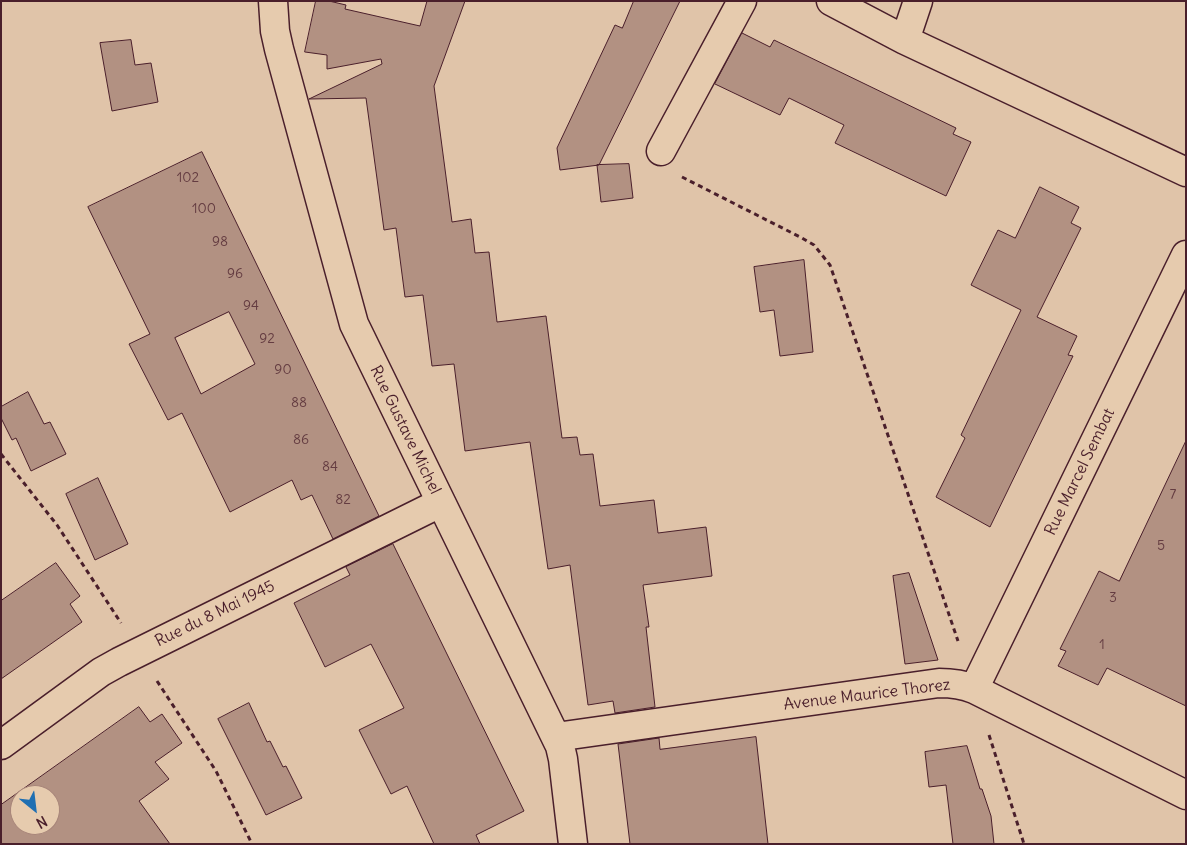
<!DOCTYPE html>
<html>
<head>
<meta charset="utf-8">
<style>
	body { margin:0 }
	#map { position:relative; width:1187px; height:845px; overflow:hidden; background:#e0c4a9; font-family:Delius,sans-serif }
	canvas { display:block }
	.frame { position:absolute; inset:0; border:2px solid #4a1f2b; pointer-events:none }
	.north { position:absolute; left:10px; top:785px; width:50px; height:50px; box-sizing:border-box; background:#e6cbae; border:1px solid #a8867a; border-radius:50%; rotate:151deg; font-size:14px; font-weight:700; line-height:20px; text-align:center; color:#4a1f2b }
	.north::after { content:''; display:block; margin:auto; width:18px; height:22px; background:#1f6fb2; clip-path:polygon(50% 0,100% 100%,50% 72%,0 100%) }
</style>
</head>
<body>
<div id="map">
<canvas width="1187" height="845"></canvas>
<div class="frame"></div>
<div class="north">N</div>
</div>
<script>
const context = document.querySelector('canvas').getContext('2d');
context.lineJoin = 'round';
function fillPath(path, color) { context.fillStyle = color; context.fill(path, 'evenodd'); }
function stroke(path, color, width, dash) { context.strokeStyle = color; context.lineWidth = width; context.lineCap = dash ? 'butt' : 'round'; context.setLineDash(dash || []); context.stroke(path); }
function drawText(font, color, halo, rows, align = 'center') {
  context.font = font + ' Delius,sans-serif'; context.lineWidth = 5; context.setLineDash([]); context.textBaseline = 'middle'; context.strokeStyle = halo; context.fillStyle = color; for (const [text, x, y, turn = 0] of rows) {
    context.save(); context.translate(x, y); context.rotate((+turn || 0) * Math.PI / 180); context.textAlign = isNaN(turn) ? turn : align; if (halo) context.strokeText(text, 0, 0); context.fillText(text, 0, 0); context.restore();
  }
}
const building = new Path2D(`
	M 316,1 L 329,1 L 346,5 L 345,9 L 420,26 L 427,1 L 465,1 L 434,86 L 452,222 L 471,219 L 475,253 L 489,252 L 497,322 L 546,316 L 562,438 L 577,437 L 580,455 L 593,454 L 600,506 L 654,500 L 658,533 L 706,527 L 712,576 L 643,585 L 649,627 L 646,627 L 655,707 L 615,713 L 613,701 L 588,705 L 570,565 L 548,569 L 530,442 L 465,451 L 454,364 L 432,366 L 423,295 L 405,297 L 396,228 L 384,230 L 366,98 L 309,99 L 382,64 L 381,59 L 327,69 L 327,55 L 305,52 Z
	M 634,1 L 680,1 L 599,165 L 560,170 L 557,148 L 615,25 L 622,28 Z
	M 742,33 L 770,47 L 774,40 L 956,128 L 953,134 L 971,142 L 946,196 L 835,143 L 844,125 L 789,98 L 780,115 L 715,84 Z
	M 131,40 L 135,65 L 151,63 L 158,102 L 112,111 L 100,43 Z
	M 202,152 L 379,516 L 333,539 L 312,495 L 301,500 L 292,480 L 230,512 L 182,413 L 168,420 L 129,344 L 150,334 L 88,207 ZM 229,312 L 255,364 L 201,394 L 175,338 Z
	M 629,164 L 633,198 L 601,202 L 597,165 Z
	M 1040,187 L 1079,207 L 1071,223 L 1081,228 L 1037,317 L 1077,336 L 1068,355 L 1073,356 L 990,527 L 936,497 L 965,438 L 961,435 L 1021,310 L 971,285 L 998,230 L 1015,238 Z
	M 804,260 L 813,352 L 780,356 L 774,310 L 760,312 L 754,267 Z
	M 28,392 L 44,424 L 50,422 L 66,454 L 31,471 L 16,438 L 12,440 L 1,418 L 1,407 Z
	M 1186,441 L 1186,706 L 1107,668 L 1098,685 L 1058,666 L 1066,651 L 1060,649 L 1099,571 L 1119,581 Z
	M 98,478 L 128,544 L 95,560 L 66,494 Z
	M 393,544 L 524,811 L 476,835 L 480,844 L 434,844 L 407,786 L 391,794 L 359,730 L 404,708 L 371,644 L 325,667 L 294,603 L 350,575 L 346,567 Z
	M 56,563 L 80,596 L 70,604 L 82,622 L 1,679 L 1,601 Z
	M 909,573 L 938,660 L 905,664 L 893,576 Z
	M 249,703 L 267,742 L 270,741 L 283,767 L 286,766 L 302,798 L 266,815 L 218,719 Z
	M 139,707 L 150,722 L 162,714 L 182,743 L 155,762 L 169,779 L 139,801 L 170,844 L 1,844 L 1,805 ZM 20,795 L 50,795 L 50,825 L 20,825 Z
	M 756,737 L 768,844 L 630,844 L 618,744 L 659,738 L 660,749 Z
	M 967,746 L 980,789 L 982,789 L 991,816 L 994,844 L 953,844 L 946,785 L 929,787 L 925,752 Z`);
fillPath(building, '#b29182');
stroke(building, '#4a1f2b', 1);
const minor = new Path2D(`
	M 273,1 L 275,31 L 279,49 L 354,324 L 560,746 L 563,759 L 573,844
	M 831,1 L 905,40 L 918,1
	M 905,40 L 1186,172
	M 661,151 L 742,1
	M 974,689 L 1186,255
	M 556,737 L 939,683 C 952,683 962,684 974,689 L 1186,795
	M 1,745 L 101,672 L 119,662 L 440,503`);
stroke(minor, '#4a1f2b', 31);
stroke(new Path2D(`
	M 682,177 L 802,238 L 814,245 L 830,265 L 958,641
	M 1,454 L 57,525 L 121,623
	M 157,681 L 216,771 L 252,844
	M 989,735 L 1024,844`), '#4a1f2b', 3, [5, 4]);
stroke(minor, '#e6cbae', 28);
drawText('14px', '#643c41', null, [
	["102",188,178],
	["100",204,209],
	["98",220,242],
	["96",235,274],
	["94",251,306],
	["92",267,339],
	["90",283,370],
	["88",299,403],
	["86",301,440],
	["84",330,467],
	["7",1173,495],
	["82",343,500],
	["5",1161,546],
	["3",1113,598],
	["1",1102,645]
]);
drawText('16px', '#4a1f2b', '#e6cbae', [
	["Rue Gustave Michel",405,430,64],
	["Rue Marcel Sembat",1080,472,-64],
	["Rue du 8 Mai 1945",215,614,-26],
	["Avenue Maurice Thorez",867,695,-7]
]);
</script>
</body>
</html>
